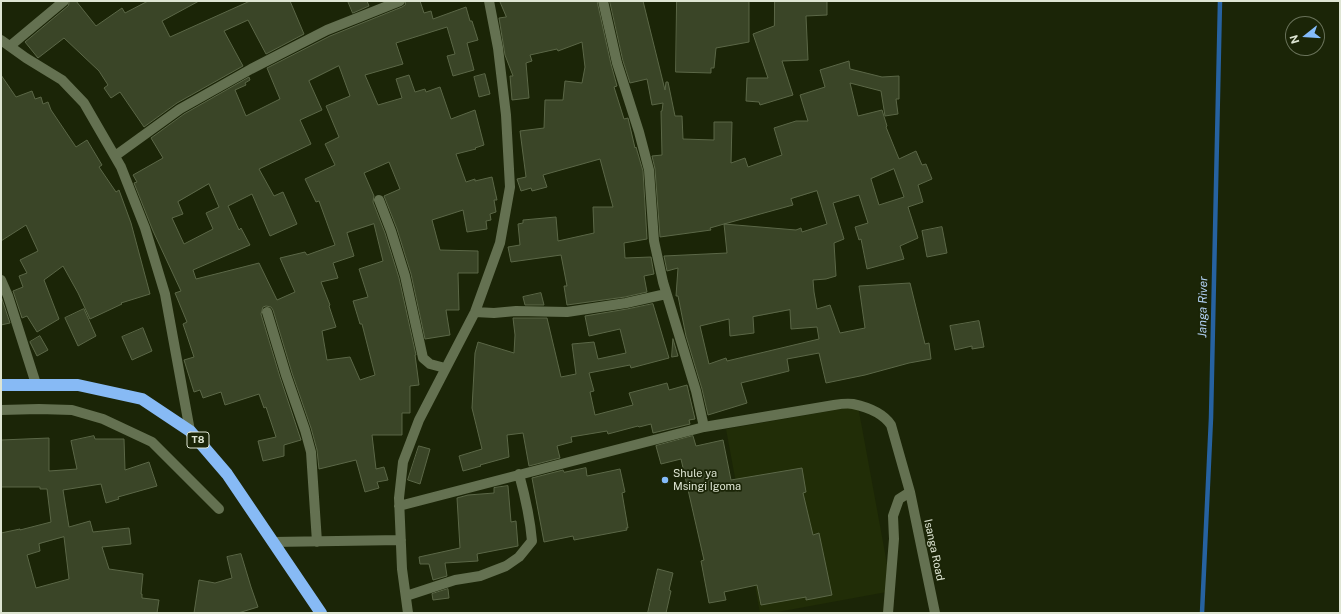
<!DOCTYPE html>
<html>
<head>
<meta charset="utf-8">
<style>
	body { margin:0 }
	#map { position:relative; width:1341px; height:614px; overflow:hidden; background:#1b2507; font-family:"Public Sans",sans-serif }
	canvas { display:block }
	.frame { position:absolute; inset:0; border:2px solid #dee5d3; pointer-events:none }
	.north { position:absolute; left:1285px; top:16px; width:40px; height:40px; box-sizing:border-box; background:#1b2507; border:1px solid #697259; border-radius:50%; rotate:253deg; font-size:11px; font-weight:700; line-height:16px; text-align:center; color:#dee5d3 }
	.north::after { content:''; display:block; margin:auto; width:14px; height:18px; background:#84bcfb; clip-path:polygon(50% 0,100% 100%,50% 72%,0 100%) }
</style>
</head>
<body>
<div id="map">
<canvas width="1341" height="614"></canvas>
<div class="frame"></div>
<div class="north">N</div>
</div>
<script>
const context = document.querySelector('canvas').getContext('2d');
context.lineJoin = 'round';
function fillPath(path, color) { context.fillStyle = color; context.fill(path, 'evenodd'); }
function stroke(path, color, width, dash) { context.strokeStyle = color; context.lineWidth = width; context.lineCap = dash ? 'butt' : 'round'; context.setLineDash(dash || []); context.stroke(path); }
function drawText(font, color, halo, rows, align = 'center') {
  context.font = font + ' "Public Sans",sans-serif'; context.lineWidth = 3.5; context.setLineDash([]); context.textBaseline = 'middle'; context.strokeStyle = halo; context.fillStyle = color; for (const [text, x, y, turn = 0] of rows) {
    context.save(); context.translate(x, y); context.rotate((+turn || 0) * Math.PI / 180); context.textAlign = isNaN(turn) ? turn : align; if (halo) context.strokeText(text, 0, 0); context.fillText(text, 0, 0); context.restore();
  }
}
fillPath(new Path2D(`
	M 858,406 L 892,591 L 772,613 L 760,613 L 726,429 Z`), '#212d07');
stroke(new Path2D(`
	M 1202,613 L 1211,418 L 1220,1`), '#2662a1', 4.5);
const building = new Path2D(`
	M 70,1 L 76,1 L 96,26 L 122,8 L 125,13 L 148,1 L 199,1 L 162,21 L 170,37 L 250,1 L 290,1 L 304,34 L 266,54 L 248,20 L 224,31 L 243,66 L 177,103 L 144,127 L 120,92 L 111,98 L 104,88 L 108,85 L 99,71 L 64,38 L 38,58 L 25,42 L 68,6 Z
	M 348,1 L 367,1 L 369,6 L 353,13 Z
	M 406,1 L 420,1 L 424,13 L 431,11 L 433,19 L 466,7 L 470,21 L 472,21 L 478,40 L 467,43 L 474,70 L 453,76 L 447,56 L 455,54 L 447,27 L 396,43 L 403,64 L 365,75 L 378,105 L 402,98 L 396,79 L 409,75 L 415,92 L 425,89 L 426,92 L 440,87 L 451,119 L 475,110 L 484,145 L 475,148 L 476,149 L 456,154 L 466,182 L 475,179 L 475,181 L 492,177 L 497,200 L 494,200 L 496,212 L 490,214 L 491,220 L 486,221 L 487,229 L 467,232 L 463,210 L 432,220 L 440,250 L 478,251 L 478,273 L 458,273 L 459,310 L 446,310 L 450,335 L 425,339 L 411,274 L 397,229 L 384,196 L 400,189 L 389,162 L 364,173 L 374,196 L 373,202 L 385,233 L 399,278 L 416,355 L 415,355 L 419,385 L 410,386 L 410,413 L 402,413 L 402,435 L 372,435 L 376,469 L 384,467 L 388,480 L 377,482 L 379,488 L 365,492 L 356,460 L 319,469 L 317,450 L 311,428 L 292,373 L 273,310 L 271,307 L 266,306 L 263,307 L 261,314 L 280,377 L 301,440 L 284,445 L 284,456 L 263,461 L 258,441 L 276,437 L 266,407 L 264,408 L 259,394 L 225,405 L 221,392 L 203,398 L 200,390 L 194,392 L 184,360 L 194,357 L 183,324 L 187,322 L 175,293 L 181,291 L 153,231 L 134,183 L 137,182 L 133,175 L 163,158 L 151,138 L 184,114 L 249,77 L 250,80 L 245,83 L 246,85 L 235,90 L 246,116 L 280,99 L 267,68 L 330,36 L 402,7 L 405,5 ZM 339,66 L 350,96 L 326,106 L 339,137 L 325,144 L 335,165 L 305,179 L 316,202 L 319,201 L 335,245 L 307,255 L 305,252 L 280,258 L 295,292 L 277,300 L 259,263 L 196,279 L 193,270 L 250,245 L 241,228 L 239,230 L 228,206 L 252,194 L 270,236 L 297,224 L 283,192 L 274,196 L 259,169 L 311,144 L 300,120 L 322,110 L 309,81 ZM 209,184 L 219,207 L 206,213 L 213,229 L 184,244 L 172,218 L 183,214 L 178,202 ZM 374,224 L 383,261 L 359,269 L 368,297 L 353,301 L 360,324 L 362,324 L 375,375 L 360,380 L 350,357 L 327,360 L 322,331 L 336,327 L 329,306 L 330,305 L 321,282 L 338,278 L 333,263 L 354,256 L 347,233 Z
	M 500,1 L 597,1 L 611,64 L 617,86 L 614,87 L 624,119 L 628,118 L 635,148 L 636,147 L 643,171 L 647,239 L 624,243 L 625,258 L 651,257 L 654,274 L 644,276 L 647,292 L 625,297 L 567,305 L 564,286 L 567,286 L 561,255 L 511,262 L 508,247 L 520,245 L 518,224 L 523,223 L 523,220 L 556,217 L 558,241 L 594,233 L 593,207 L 613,207 L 600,159 L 543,175 L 547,187 L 532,191 L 531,188 L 521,191 L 517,179 L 526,177 L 520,131 L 544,128 L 545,100 L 563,100 L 565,81 L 582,83 L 585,67 L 582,42 L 558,51 L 557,49 L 530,55 L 532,61 L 526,63 L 529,98 L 512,100 L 510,76 L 513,76 L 505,55 L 499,18 L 506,17 Z
	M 610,1 L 643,1 L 665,90 L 666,82 L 668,82 L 675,116 L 682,116 L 683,139 L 714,140 L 714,122 L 732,122 L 731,163 L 745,158 L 748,167 L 782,155 L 774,128 L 796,121 L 808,121 L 800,95 L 825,87 L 820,70 L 849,61 L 850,69 L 882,77 L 899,76 L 899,99 L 896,99 L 898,114 L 885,116 L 881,91 L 850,83 L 858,116 L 882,110 L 887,126 L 886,127 L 899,159 L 916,151 L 922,165 L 926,164 L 932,179 L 918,185 L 923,202 L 908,207 L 918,238 L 900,246 L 904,259 L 867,269 L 861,239 L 859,240 L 855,227 L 868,223 L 859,195 L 833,203 L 844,239 L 834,243 L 836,276 L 826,279 L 813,280 L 814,292 L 817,309 L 830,305 L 840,333 L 865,328 L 859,286 L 910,283 L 925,344 L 929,343 L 931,359 L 909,363 L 865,375 L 826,383 L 819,353 L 787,359 L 789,371 L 741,383 L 747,403 L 708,415 L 702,389 L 686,336 L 678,296 L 676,296 L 678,268 L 667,271 L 664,256 L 727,253 L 724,224 L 710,228 L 711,230 L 660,237 L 655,169 L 652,156 L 662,155 L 661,111 L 662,111 L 663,103 L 652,105 L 647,79 L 630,83 L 623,61 ZM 894,169 L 904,197 L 879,205 L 871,179 ZM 817,191 L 827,224 L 802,232 L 801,228 L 796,230 L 724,224 L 793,205 L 791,199 ZM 790,310 L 791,329 L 817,327 L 819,339 L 727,361 L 726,358 L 709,364 L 700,326 L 729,319 L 730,336 L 754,333 L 753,317 Z
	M 677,1 L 749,1 L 749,42 L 716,48 L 714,68 L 711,68 L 711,73 L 676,72 Z
	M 775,1 L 827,1 L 827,15 L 806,16 L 808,60 L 782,61 L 793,95 L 760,105 L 759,102 L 746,101 L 747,78 L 768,78 L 753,34 L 774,26 Z
	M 485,74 L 490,94 L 479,97 L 474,77 Z
	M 1,75 L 16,97 L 32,91 L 35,99 L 41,97 L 43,104 L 48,102 L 51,110 L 76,147 L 87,140 L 102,165 L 99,167 L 116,192 L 119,190 L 131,223 L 150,294 L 121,303 L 122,304 L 90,319 L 78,293 L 63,266 L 44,280 L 59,319 L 37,332 L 27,316 L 22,318 L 13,291 L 23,287 L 19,276 L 27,273 L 20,260 L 38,251 L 26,225 L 1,241 Z
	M 942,227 L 947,253 L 927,257 L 922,231 Z
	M 541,293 L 544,305 L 525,305 L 523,297 Z
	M 1,296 L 10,323 L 1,325 Z
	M 653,304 L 669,358 L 631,368 L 630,365 L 589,373 L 594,391 L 590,392 L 595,415 L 633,405 L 629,393 L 667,383 L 669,390 L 687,385 L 695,419 L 689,420 L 690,424 L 653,433 L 651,424 L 639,427 L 638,426 L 608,434 L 607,431 L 571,437 L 572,442 L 557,446 L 560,458 L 529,466 L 523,433 L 507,435 L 509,457 L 480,465 L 481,466 L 463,471 L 459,456 L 482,449 L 472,408 L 475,353 L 478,342 L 514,353 L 515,335 L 513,318 L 547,318 L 561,377 L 576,374 L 572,344 L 594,342 L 598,359 L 626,353 L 620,329 L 589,336 L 585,316 L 627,309 Z
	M 84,309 L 96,336 L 78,346 L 65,318 Z
	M 979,321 L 984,347 L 972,349 L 972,346 L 955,350 L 950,326 Z
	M 143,328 L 152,351 L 132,360 L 122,337 Z
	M 40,336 L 48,350 L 37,356 L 30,342 Z
	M 673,339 L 678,356 L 672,357 Z
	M 94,436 L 95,439 L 124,439 L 125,470 L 149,462 L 157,486 L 118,497 L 119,499 L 106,503 L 101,484 L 63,490 L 69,527 L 90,521 L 93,532 L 129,528 L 131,544 L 102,547 L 109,569 L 143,574 L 141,594 L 142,594 L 142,598 L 159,600 L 157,613 L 1,613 L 1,533 L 20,529 L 20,530 L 51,522 L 47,489 L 40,489 L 40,487 L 1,487 L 1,440 L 49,438 L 49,471 L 77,469 L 71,441 ZM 64,537 L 69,579 L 36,588 L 27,555 L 40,551 L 39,544 Z
	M 693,436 L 696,446 L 723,440 L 731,480 L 802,468 L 806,492 L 803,493 L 813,535 L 819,533 L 832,595 L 806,600 L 806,597 L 761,605 L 757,585 L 724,592 L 726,600 L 709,603 L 701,561 L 704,560 L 681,459 L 661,464 L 656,446 Z
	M 419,446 L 430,449 L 420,484 L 408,480 Z
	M 586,468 L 587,476 L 620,469 L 625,492 L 622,493 L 628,528 L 626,528 L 627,530 L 574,540 L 573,536 L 544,542 L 532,478 L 563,470 L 564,472 Z
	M 508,486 L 511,522 L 516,521 L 518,546 L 477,554 L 478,561 L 445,563 L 447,576 L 433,580 L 429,564 L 420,564 L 419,557 L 460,548 L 457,498 L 468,495 L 494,493 L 494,488 Z
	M 241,554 L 251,587 L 258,607 L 238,613 L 194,613 L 199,580 L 215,583 L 232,578 L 227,557 Z
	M 658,569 L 673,573 L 669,590 L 671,591 L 666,613 L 648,613 Z
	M 448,589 L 449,598 L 433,600 L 432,594 Z`);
fillPath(building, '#3a4527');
stroke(building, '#5b6747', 1);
stroke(new Path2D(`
	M 603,1 L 617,63 L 639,132 L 649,170 L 654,241 L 663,282 L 696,391 L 704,427
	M 1,40 L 26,58 L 62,80 L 84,103 L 121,167 L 145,228 L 165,294 L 190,431
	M 10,46 L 64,1
	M 115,156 L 180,109 L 251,69 L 327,30 L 400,1
	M 379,200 L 391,231 L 405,276 L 423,358 L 430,364 L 445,368
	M 1,280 L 8,296 L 36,384
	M 267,312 L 286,375 L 305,430 L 311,452 L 317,542
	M 475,312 L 494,313 L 516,311 L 567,312 L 626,303 L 666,294
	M 1,410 L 39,409 L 72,410 L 103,419 L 152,442 L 219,509
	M 910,492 L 935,613
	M 399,506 L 704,427 L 834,405 C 840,404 847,403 853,404 C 867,407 883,413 891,425 L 910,492 L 899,499 L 893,516 L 894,539 L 888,613
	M 273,542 L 401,540
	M 406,596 L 455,580 L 480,576 L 506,566 L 519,557 L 532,541 C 530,517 525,496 519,474
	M 408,613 L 402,569 L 399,498 L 403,462 L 419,420 L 475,312 L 500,243 L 510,187 L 506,115 L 498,48 L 489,1`), '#647151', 10);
stroke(new Path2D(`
	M 1,385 L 78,385 L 142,399 L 190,431 L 227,474 L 321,613`), '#87baf5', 12);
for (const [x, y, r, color] of [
	[665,480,4,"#84bcfb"]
]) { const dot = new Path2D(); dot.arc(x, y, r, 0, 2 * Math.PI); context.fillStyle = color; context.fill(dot); stroke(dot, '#1b2507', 1.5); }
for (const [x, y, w] of [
	[198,440,22]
]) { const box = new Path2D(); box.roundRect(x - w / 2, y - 8, w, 16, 3); context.fillStyle = '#1b2507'; context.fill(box); stroke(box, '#dee5d3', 1); }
drawText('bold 10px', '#dee5d3', null, [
	["T8",198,440]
]);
drawText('11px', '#dee5d3', '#1b2507', [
	["Shule ya",673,474],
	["Msingi Igoma",673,487]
], 'left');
drawText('11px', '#dee5d3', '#1b2507', [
	["Isanga Road",934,550,78]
]);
drawText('italic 12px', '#b2d1f4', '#1b2507', [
	["Janga River",1203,307,-89]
]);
</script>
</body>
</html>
